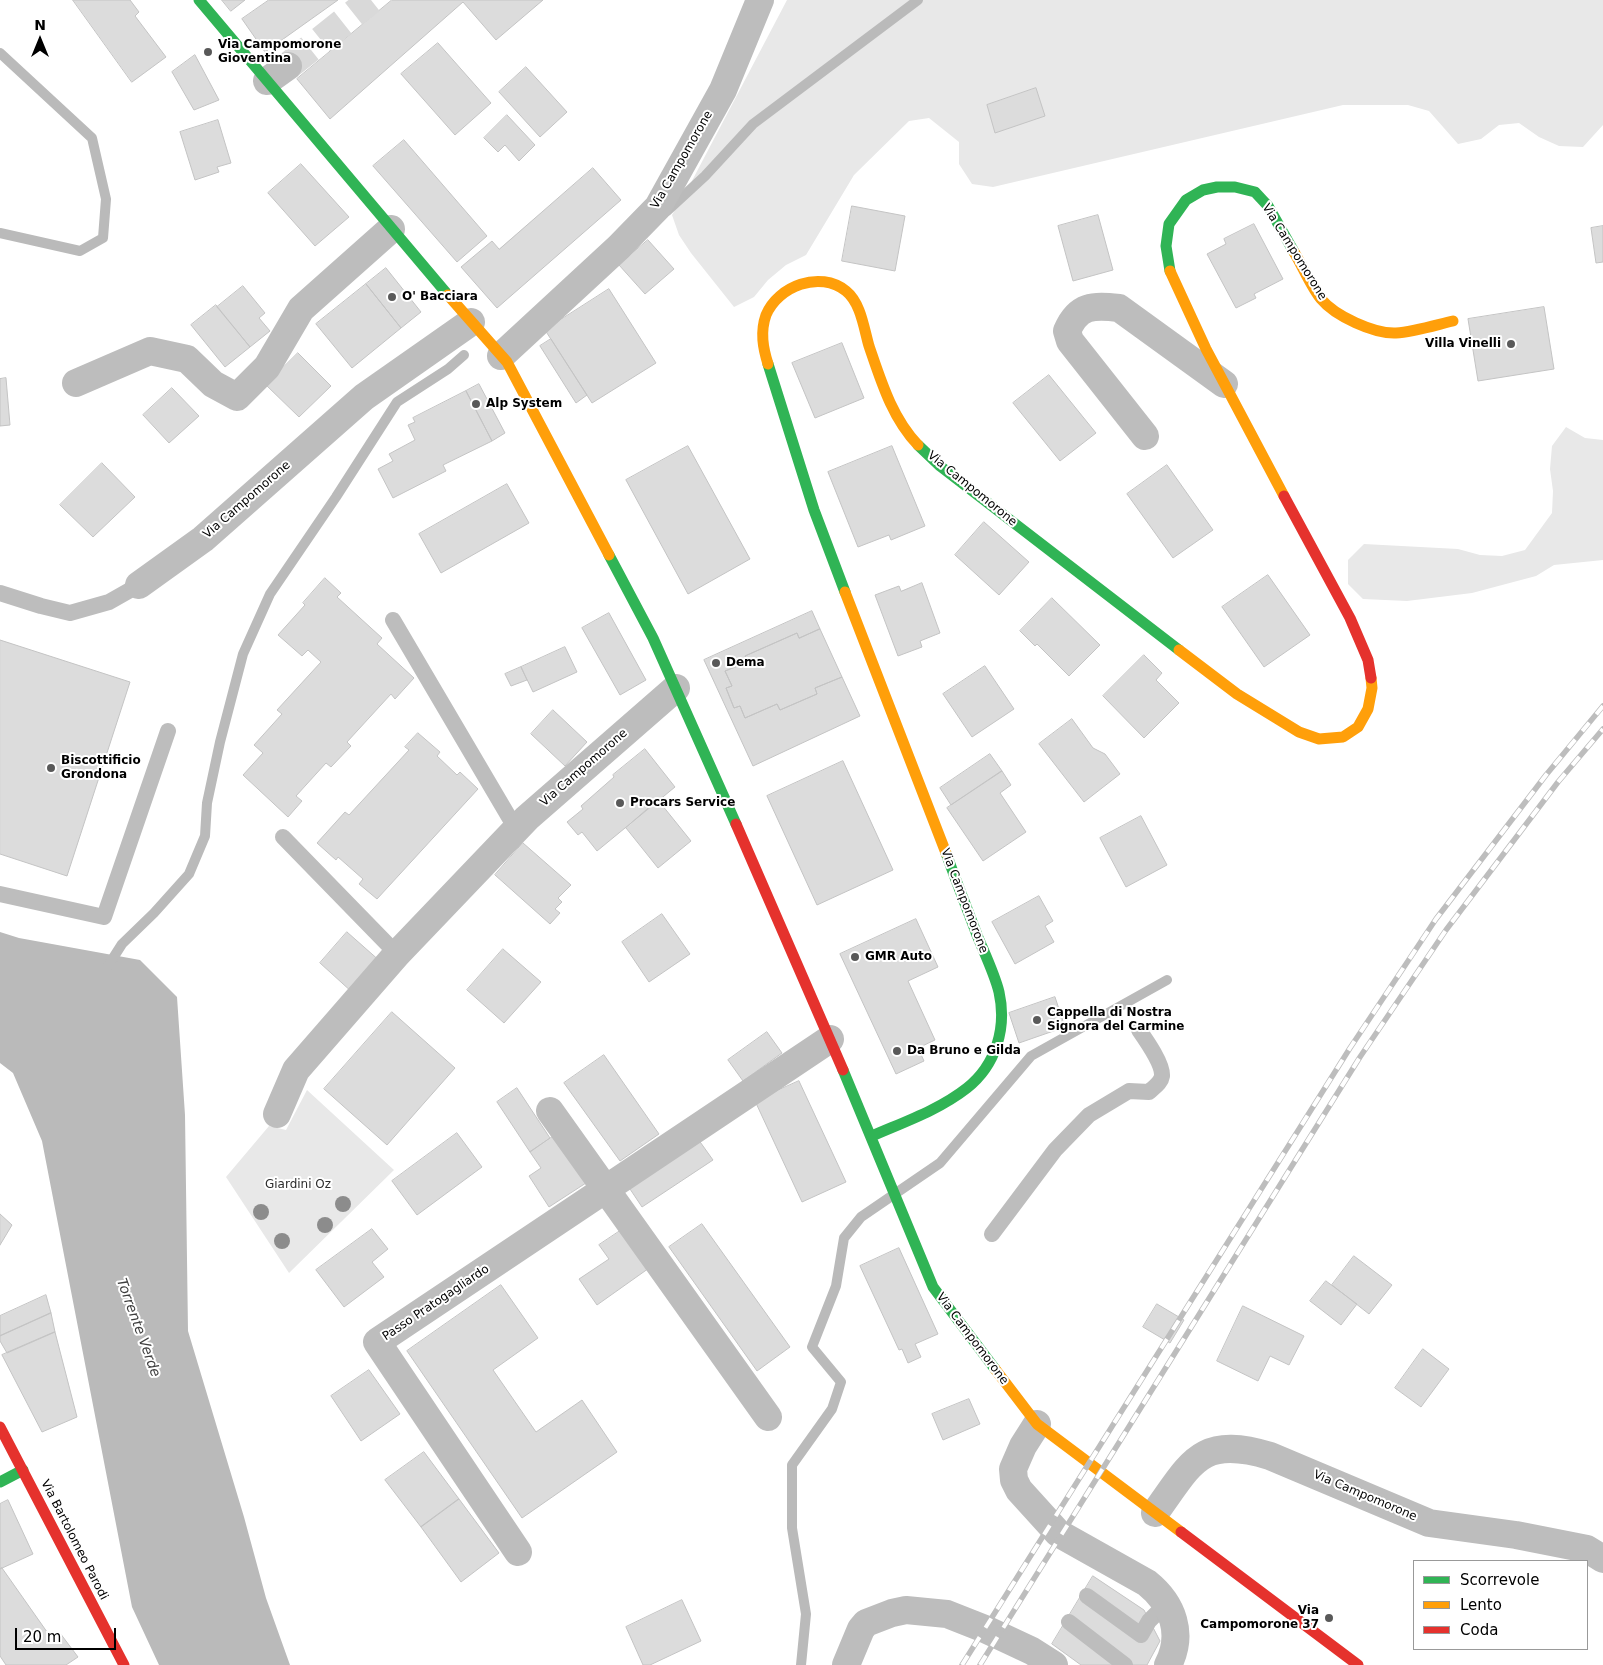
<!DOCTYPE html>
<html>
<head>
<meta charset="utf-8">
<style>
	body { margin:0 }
	#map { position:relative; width:1603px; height:1665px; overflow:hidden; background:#fff; font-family:"DejaVu Sans",sans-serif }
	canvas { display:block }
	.legend { position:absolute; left:1413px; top:1560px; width:175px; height:90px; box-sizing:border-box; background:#fff; border:1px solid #999; margin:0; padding:6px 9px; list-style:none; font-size:15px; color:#000 }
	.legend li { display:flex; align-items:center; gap:10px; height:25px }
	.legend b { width:25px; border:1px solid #999 }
	.north { position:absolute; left:15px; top:15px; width:50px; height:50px; -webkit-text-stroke:4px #fff; paint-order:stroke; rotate:0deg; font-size:14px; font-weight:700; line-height:20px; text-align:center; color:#000 }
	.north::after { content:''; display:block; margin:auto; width:18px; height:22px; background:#000; clip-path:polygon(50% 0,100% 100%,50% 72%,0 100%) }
	.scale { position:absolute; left:15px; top:1628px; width:101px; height:22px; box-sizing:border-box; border:2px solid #000; border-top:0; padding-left:6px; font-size:15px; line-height:18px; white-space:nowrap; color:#000; -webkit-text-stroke:4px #fff; paint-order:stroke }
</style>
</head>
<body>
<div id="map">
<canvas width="1603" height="1665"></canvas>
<ul class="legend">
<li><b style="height:6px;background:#30b455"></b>Scorrevole</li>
<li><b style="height:6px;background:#ff9f0a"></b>Lento</li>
<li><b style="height:6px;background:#e5322d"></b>Coda</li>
</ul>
<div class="north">N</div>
<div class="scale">20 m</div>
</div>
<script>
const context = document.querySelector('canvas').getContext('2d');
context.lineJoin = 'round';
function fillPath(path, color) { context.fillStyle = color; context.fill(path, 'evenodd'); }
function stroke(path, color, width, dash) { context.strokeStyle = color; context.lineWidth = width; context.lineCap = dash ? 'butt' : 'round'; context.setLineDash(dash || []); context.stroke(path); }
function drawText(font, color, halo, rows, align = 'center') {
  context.font = font + ' "DejaVu Sans",sans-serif'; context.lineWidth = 4; context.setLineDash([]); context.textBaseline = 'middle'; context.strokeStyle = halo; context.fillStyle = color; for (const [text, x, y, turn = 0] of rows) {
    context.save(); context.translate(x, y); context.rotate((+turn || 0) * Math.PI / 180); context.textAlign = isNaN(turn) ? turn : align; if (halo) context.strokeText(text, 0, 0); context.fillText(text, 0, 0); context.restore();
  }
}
fillPath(new Path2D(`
	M 787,0 L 1603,0 L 1603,125 L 1583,147 L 1559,146 L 1539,137 L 1519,123 L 1499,125 L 1481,139 L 1458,144 L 1429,111 L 1408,105 L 1343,105 L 993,187 L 972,184 L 959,164 L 959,142 L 929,118 L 909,121 L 854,175 L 806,255 L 786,265 L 768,280 L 754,297 L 734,307 L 691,253 L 679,235 L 672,215 L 684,196 Z
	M 1566,427 L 1585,438 L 1603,440 L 1603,560 L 1554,565 L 1536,576 L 1472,593 L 1407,601 L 1363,599 L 1348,584 L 1348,560 L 1364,544 L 1458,549 L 1480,555 L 1502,556 L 1525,550 L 1552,513 L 1553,491 L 1550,469 L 1552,446 Z
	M 307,1090 L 394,1170 L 289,1273 L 226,1177 L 269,1126 L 286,1130 Z`), '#e8e8e8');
fillPath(new Path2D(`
	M 0,932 L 19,938 L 140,960 L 177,997 L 185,1115 L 188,1331 L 244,1517 L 266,1598 L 290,1665 L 159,1665 L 132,1607 L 42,1141 L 13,1073 L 0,1063 Z`), '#bababa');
stroke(new Path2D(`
	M 0,53 L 92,138 L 106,199 L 103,238 L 80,251 L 0,233
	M 667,211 L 705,176 L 753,124 L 918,0
	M 108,966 L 122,944 L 154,913 L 189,874 L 205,836 L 207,803 L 220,742 L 243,654 L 270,594 L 336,497 L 397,402 L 448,369 L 464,355
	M 801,1665 L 806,1614 L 792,1528 L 792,1465 L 832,1409 L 841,1382 L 812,1347 L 836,1286 L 844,1238 L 861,1217 L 940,1163 L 1031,1056 L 1167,980`), '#bababa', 10);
const building = new Path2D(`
	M 73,0 L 130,0 L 139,12 L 135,16 L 166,57 L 132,82 Z
	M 222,0 L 245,0 L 231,11 Z
	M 269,0 L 338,0 L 265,52 L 242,19 Z
	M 392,0 L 543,0 L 496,40 L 463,2 L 330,119 L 297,79 Z
	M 438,43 L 491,103 L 455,135 L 401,74 Z
	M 195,55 L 219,100 L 194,110 L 172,72 Z
	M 526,67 L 567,112 L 540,137 L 499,92 Z
	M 1036,88 L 1045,116 L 995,133 L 987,105 Z
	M 507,115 L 535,145 L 519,161 L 505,145 L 498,152 L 484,138 Z
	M 218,120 L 231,163 L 217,167 L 219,172 L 195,180 L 180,132 Z
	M 404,140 L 487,236 L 457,262 L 373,166 Z
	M 301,164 L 349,217 L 315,246 L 268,193 Z
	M 593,168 L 621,200 L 497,308 L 461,267 L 492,241 L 499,249 Z
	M 852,206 L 905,216 L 895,271 L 842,261 Z
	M 1098,215 L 1113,270 L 1073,281 L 1058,226 Z
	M 1254,224 L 1283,279 L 1254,294 L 1256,298 L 1236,308 L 1207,254 L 1226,244 L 1224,239 Z
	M 1603,226 L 1603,262 L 1596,263 L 1591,228 Z
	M 648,240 L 674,269 L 645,294 L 619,265 Z
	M 386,268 L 421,312 L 401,328 L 366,284 Z
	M 366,284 L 401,328 L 352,368 L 316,324 Z
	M 243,286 L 265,313 L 259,318 L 270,331 L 250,347 L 217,307 Z
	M 609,289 L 656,363 L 592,403 L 545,330 Z
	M 216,305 L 250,347 L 225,367 L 191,325 Z
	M 1544,307 L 1554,369 L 1478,381 L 1468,319 Z
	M 551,339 L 587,395 L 576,403 L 540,346 Z
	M 842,343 L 864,398 L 815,418 L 792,363 Z
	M 298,353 L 331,386 L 299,417 L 266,385 Z
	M 1049,375 L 1096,433 L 1060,461 L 1013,403 Z
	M 6,378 L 10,425 L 0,426 L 0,379 Z
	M 479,384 L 505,433 L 492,441 L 466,391 Z
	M 172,388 L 199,416 L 169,443 L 143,415 Z
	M 466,391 L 492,441 L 443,465 L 446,471 L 393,498 L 378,469 L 393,461 L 389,454 L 415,440 L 408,425 L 415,422 L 413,418 Z
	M 688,446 L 750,559 L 688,594 L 626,480 Z
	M 892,446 L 925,526 L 891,540 L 889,535 L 858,547 L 828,472 Z
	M 102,463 L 135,497 L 93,537 L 60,505 Z
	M 1167,465 L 1213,530 L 1173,558 L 1127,494 Z
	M 507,484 L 529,523 L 441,573 L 419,534 Z
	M 984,522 L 1029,562 L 999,595 L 955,555 Z
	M 1268,575 L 1310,635 L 1264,667 L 1222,607 Z
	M 325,578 L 341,593 L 337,597 L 382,638 L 377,644 L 414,678 L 395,699 L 391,694 L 347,742 L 351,746 L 331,767 L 326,763 L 296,796 L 302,801 L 288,817 L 243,775 L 263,753 L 254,745 L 282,714 L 277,710 L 321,662 L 308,650 L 302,656 L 278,635 L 305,605 L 303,603 Z
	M 922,583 L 940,633 L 920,641 L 922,647 L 898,656 L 875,595 L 899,586 L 901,591 Z
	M 1052,598 L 1100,645 L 1069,676 L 1037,644 L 1035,646 L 1020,631 Z
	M 812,611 L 820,629 L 799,638 L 797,633 L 745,656 L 748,662 L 725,671 L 732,686 L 726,688 L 734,708 L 740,706 L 745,718 L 777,704 L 780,710 L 817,694 L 815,688 L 842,677 L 860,716 L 753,766 L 704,660 Z
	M 609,613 L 646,680 L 620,695 L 582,628 Z
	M 820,629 L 842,677 L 815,688 L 817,694 L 780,710 L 777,704 L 745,718 L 740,706 L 734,708 L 726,688 L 732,686 L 725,671 L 748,662 L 745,656 L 797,633 L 799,638 Z
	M 0,640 L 130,682 L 67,876 L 0,854 Z
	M 565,647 L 577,672 L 533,692 L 521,667 Z
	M 1144,655 L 1162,673 L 1156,680 L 1179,703 L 1144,738 L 1103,696 Z
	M 985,666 L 1014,709 L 972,737 L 943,694 Z
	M 521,667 L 527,680 L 511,686 L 505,674 Z
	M 553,710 L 587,742 L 565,766 L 531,734 Z
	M 1072,719 L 1093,748 L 1105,754 L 1120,774 L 1084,802 L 1039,744 Z
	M 418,733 L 440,752 L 437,756 L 457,775 L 460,772 L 478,789 L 377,899 L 359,884 L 363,879 L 338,857 L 336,860 L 317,843 L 345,812 L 349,815 L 409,750 L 405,747 Z
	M 645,749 L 675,787 L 597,851 L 582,832 L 578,835 L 567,822 L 583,809 L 581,806 L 614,777 L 613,775 Z
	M 990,754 L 1002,771 L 951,805 L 940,788 Z
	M 843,761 L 893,870 L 817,905 L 767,796 Z
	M 1002,771 L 1011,785 L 1000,793 L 1026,832 L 983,861 L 947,808 Z
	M 658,800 L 691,841 L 658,868 L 626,828 Z
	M 1141,816 L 1167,865 L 1126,887 L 1100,838 Z
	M 523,843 L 571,885 L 558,898 L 562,902 L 555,909 L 560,913 L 550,924 L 495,875 Z
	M 1039,896 L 1053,921 L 1045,926 L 1054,942 L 1015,964 L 992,922 Z
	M 662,914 L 690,954 L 649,982 L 622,942 Z
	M 916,919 L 938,967 L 908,981 L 935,1040 L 918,1048 L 924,1061 L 896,1074 L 840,954 Z
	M 347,932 L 381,962 L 353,993 L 320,963 Z
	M 503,949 L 541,982 L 504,1023 L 467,990 Z
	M 1055,997 L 1065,1027 L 1019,1043 L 1009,1013 Z
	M 392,1012 L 455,1068 L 387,1145 L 324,1089 Z
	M 767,1032 L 782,1053 L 743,1081 L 728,1060 Z
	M 604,1055 L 659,1134 L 620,1161 L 564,1083 Z
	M 799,1081 L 846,1182 L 802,1202 L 755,1101 Z
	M 517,1088 L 550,1138 L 530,1152 L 497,1102 Z
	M 457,1133 L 482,1167 L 417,1215 L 392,1181 Z
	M 554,1136 L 586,1183 L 549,1207 L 529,1176 L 541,1168 L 530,1152 Z
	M 698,1139 L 713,1160 L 642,1207 L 628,1186 Z
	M 0,1214 L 12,1225 L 0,1245 Z
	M 702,1224 L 790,1347 L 757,1371 L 669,1247 Z
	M 626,1227 L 652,1266 L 597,1305 L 579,1279 L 609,1259 L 599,1245 Z
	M 372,1229 L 388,1249 L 372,1262 L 384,1277 L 344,1307 L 316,1270 Z
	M 899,1248 L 938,1334 L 915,1344 L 921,1357 L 908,1363 L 902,1349 L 899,1350 L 860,1266 Z
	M 1354,1256 L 1392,1285 L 1369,1314 L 1332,1285 Z
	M 1326,1281 L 1357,1304 L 1341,1325 L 1310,1301 Z
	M 501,1285 L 538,1338 L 493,1370 L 536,1432 L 582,1400 L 617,1452 L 522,1518 L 407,1351 Z
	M 46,1295 L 51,1313 L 0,1336 L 0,1316 Z
	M 1157,1304 L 1184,1320 L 1170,1343 L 1143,1327 Z
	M 1243,1306 L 1304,1336 L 1289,1365 L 1270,1356 L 1258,1381 L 1217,1361 Z
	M 51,1313 L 55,1332 L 7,1353 L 0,1341 L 0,1336 Z
	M 55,1332 L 77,1417 L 42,1432 L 2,1355 Z
	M 1423,1349 L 1449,1369 L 1421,1407 L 1395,1388 Z
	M 369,1370 L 400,1414 L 361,1441 L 331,1396 Z
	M 969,1399 L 980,1424 L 943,1440 L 932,1414 Z
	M 424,1452 L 459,1499 L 421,1527 L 385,1480 Z
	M 459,1499 L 499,1553 L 461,1582 L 421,1527 Z
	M 8,1500 L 33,1554 L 0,1569 L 0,1504 Z
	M 2,1568 L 52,1639 L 60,1633 L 78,1657 L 66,1665 L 6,1665 L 0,1656 L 0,1569 Z
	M 1093,1576 L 1144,1610 L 1160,1641 L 1147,1665 L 1081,1665 L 1052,1644 Z
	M 682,1600 L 701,1641 L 650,1665 L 643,1665 L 626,1627 Z`);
fillPath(building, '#dcdcdc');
stroke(building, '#c4c4c4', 1);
stroke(new Path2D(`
	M 288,66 L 371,0`), '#d9d9d9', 28, [28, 14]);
stroke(new Path2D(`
	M 0,593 L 41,606 L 70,613 L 109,602 L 139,585
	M 393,620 L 516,829
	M 283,837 L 397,954
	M 0,894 L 104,917 L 168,731
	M 992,1234 L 1055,1150 L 1089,1115 L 1129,1091 L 1149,1092 C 1154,1087 1161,1083 1162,1076 C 1163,1064 1146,1040 1139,1030
	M 1087,1596 L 1141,1635 L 1149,1621 L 1166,1604
	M 1069,1622 L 1125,1665`), '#bdbdbd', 16);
stroke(new Path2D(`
	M 267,81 L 288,66
	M 501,356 L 619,247 L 658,207 L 723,90 L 760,0
	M 76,383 L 150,351 L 187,359 L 213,384 L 237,397 L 267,367 L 301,309 L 391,229
	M 1145,436 L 1070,341 L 1067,331 C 1078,305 1093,305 1119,308 L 1224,384
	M 139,585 L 203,539 L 364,397 L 471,322
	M 550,1111 L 768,1417
	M 277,1114 L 296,1070 L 397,954 L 527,818 L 676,688
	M 1037,1424 L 1023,1446 L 1013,1469 L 1014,1480 L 1019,1490 L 1058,1533 L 1147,1583 C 1173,1604 1184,1634 1168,1665
	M 1155,1513 C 1192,1462 1200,1435 1270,1456 L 1429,1523 L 1516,1535 L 1587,1549 L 1603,1559
	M 518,1552 L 377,1342 L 830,1039
	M 846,1665 L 861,1629 L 866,1623 L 892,1613 L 906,1610 L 947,1614 L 985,1629 L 1032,1651 L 1054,1665`), '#bdbdbd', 28);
stroke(new Path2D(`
	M 199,0 L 448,295
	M 1170,271 L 1166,246 L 1169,224 L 1186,200 L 1203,190 L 1217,187 L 1235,187 L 1255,192 L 1268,206 L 1294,252
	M 768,364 L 814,510 L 845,592
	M 918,445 L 940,466 L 1179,650
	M 609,555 L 653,638 L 736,824
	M 843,1070 L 933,1287 L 995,1369
	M 872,1136 C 904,1122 939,1110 967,1088 C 996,1065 1007,1028 999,992 C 995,975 984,952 977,935 C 967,908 956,881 946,853
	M 0,1482 L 23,1470`), '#30b455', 11);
stroke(new Path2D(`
	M 1294,252 C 1302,265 1311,287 1321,299 C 1335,316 1374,334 1396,333 C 1413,332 1436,325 1453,321
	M 1170,271 L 1206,349 L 1284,496
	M 448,295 L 507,362 L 609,555
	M 768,364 C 763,348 760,332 766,315 C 778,286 820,270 846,291 C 861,303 864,329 869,346 C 881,381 892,418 918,445
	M 845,592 L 946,853
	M 1179,650 L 1237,694 L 1299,732 L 1319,739 L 1343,737 L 1358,727 L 1368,709 L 1372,688 L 1371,678
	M 995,1369 L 1037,1424 L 1181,1532`), '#ff9f0a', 11);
stroke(new Path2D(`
	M 1284,496 L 1350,618 L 1368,660 L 1371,678
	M 736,824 L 843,1070
	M 0,1427 L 124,1665
	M 1181,1532 L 1358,1665`), '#e5322d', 11);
const rail = new Path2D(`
	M 962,1665 L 1350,1048 L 1436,919 L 1546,775 L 1603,706
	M 980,1665 L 1360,1057 L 1446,930 L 1558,782 L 1603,729`);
stroke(rail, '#bdbdbd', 5.5);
stroke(rail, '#fff', 4, [11]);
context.fillStyle = '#8c8c8c';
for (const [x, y] of [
	[343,1204],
	[261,1212],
	[325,1225],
	[282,1241]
]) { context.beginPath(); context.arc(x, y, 8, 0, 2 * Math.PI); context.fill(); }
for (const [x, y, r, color] of [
	[208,52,5,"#595959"],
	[392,297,5,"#595959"],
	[1511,344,5,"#595959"],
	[476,404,5,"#595959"],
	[716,663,5,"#595959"],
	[51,768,5,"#595959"],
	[620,803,5,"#595959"],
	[855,957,5,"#595959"],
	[1037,1020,5,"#595959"],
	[897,1051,5,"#595959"],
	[1329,1618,5,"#595959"]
]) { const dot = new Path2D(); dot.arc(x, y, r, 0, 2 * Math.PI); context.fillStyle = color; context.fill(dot); stroke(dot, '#fff', 2); }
drawText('bold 12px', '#000', '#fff', [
	["Via Campomorone",218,45],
	["Gioventina",218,59],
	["O' Bacciara",402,297],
	["Villa Vinelli",1501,344,"right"],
	["Alp System",486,404],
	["Dema",726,663],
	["Biscottificio",61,761],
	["Grondona",61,775],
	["Procars Service",630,803],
	["GMR Auto",865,957],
	["Cappella di Nostra",1047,1013],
	["Signora del Carmine",1047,1027],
	["Da Bruno e Gilda",907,1051],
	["Via",1319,1611,"right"],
	["Campomorone 37",1319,1625,"right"]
], 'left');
drawText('12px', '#000', '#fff', [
	["Via Campomorone",682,160,-60],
	["Via Campomorone",1294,252,58],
	["Via Campomorone",972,489,39],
	["Via Campomorone",247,500,-41],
	["Via Campomorone",584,768,-41],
	["Via Campomorone",964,901,69],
	["Passo Pratogagliardo",436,1303,-34],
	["Via Campomorone",972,1339,53],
	["Via Campomorone",1365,1496,23],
	["Via Bartolomeo Parodi",74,1540,63]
]);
drawText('12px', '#2d2d2d', '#fff', [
	["Giardini Oz",298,1185]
]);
drawText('italic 14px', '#3e3e3e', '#fff', [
	["Torrente Verde",138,1328,70]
]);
</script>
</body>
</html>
